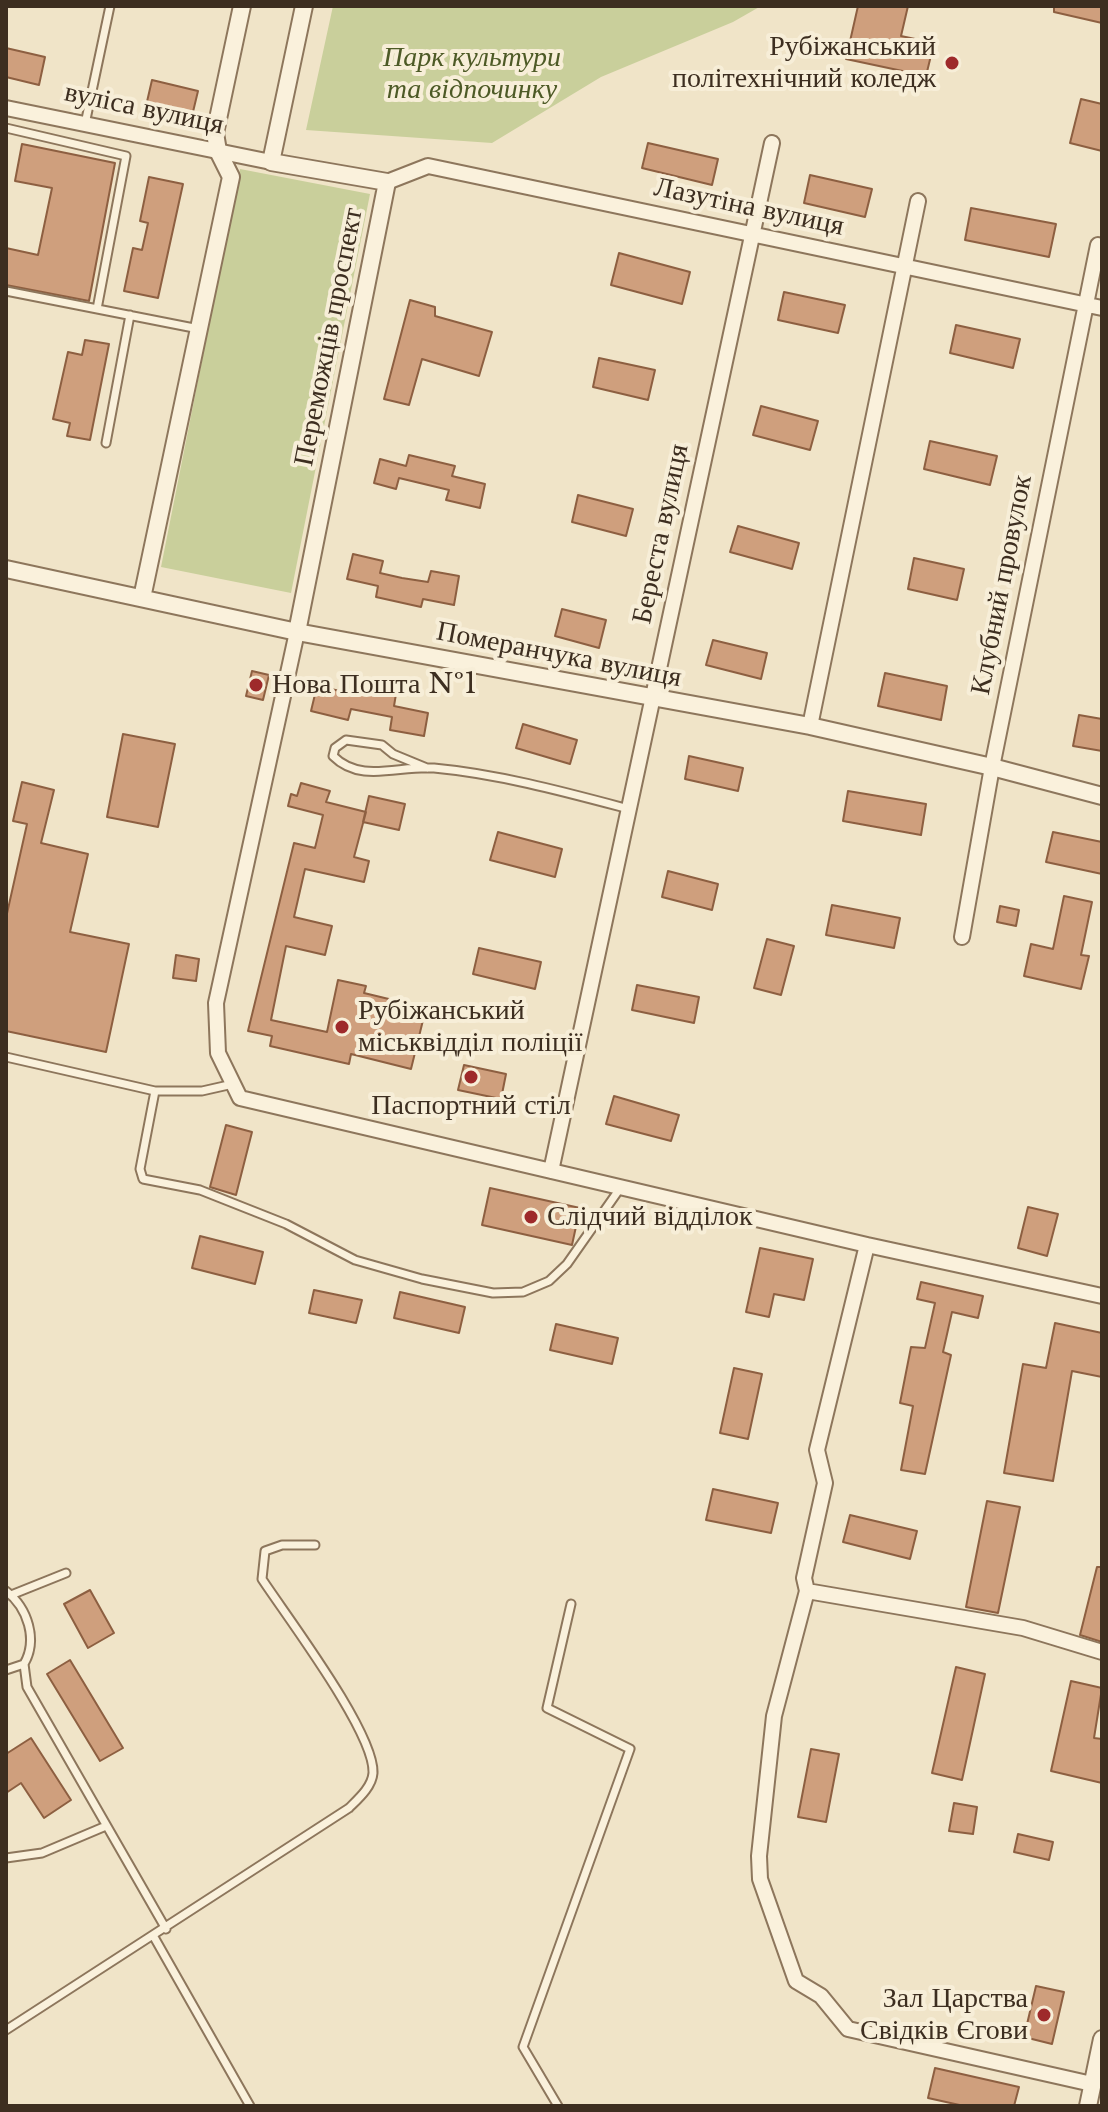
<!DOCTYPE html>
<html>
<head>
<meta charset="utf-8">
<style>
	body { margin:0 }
	#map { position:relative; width:1108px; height:2112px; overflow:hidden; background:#f0e4c8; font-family:"Libre Baskerville",serif }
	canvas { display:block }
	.frame { position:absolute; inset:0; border:8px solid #3d2e20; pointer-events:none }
</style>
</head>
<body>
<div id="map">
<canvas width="1108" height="2112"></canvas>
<div class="frame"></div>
</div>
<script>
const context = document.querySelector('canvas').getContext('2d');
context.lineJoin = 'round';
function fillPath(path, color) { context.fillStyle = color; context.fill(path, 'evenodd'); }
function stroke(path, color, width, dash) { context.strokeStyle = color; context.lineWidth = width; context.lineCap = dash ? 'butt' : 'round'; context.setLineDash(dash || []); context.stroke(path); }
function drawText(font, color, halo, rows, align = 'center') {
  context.font = font + ' "Libre Baskerville",serif'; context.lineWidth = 8; context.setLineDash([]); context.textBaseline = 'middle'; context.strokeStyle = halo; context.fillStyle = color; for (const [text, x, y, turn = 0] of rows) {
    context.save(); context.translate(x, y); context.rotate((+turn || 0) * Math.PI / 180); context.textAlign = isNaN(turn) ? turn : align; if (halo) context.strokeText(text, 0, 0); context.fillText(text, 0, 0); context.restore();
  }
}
fillPath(new Path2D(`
	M 333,6 L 761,6 L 733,22 L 601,77 L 492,143 L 306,130 Z
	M 240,169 L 370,194 L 291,593 L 161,567 Z`), '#c9cf9b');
const building = new Path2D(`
	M 858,6 L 908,6 L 901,36 L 934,43 L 926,76 L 846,59 Z
	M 1054,6 L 1102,6 L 1102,23 L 1054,12 Z
	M 6,48 L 45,57 L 39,85 L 6,77 Z
	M 152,80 L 198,91 L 192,116 L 146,106 Z
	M 1081,99 L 1102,104 L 1102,151 L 1070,143 Z
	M 648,143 L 718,159 L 712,185 L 642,168 Z
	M 22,144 L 115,163 L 89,301 L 6,285 L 6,248 L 38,255 L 52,188 L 15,181 Z
	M 810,175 L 872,189 L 865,217 L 804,203 Z
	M 149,177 L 183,184 L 158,298 L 124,291 L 133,248 L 142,250 L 148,223 L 140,221 Z
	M 971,208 L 1056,224 L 1049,257 L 965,240 Z
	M 619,253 L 690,272 L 682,304 L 611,285 Z
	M 784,292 L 845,305 L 838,333 L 778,320 Z
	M 410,300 L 435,307 L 435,316 L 492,332 L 479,376 L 422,359 L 409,405 L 384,399 Z
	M 956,325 L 1020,339 L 1013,368 L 950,353 Z
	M 85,340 L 109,344 L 90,440 L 67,436 L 70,423 L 53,419 L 68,352 L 82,355 Z
	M 599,358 L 655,370 L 648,400 L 593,387 Z
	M 761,406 L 818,421 L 810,450 L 753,435 Z
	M 930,441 L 997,456 L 990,485 L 924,469 Z
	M 409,455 L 455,466 L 452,476 L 485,484 L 480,508 L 446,500 L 449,490 L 399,478 L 396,489 L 374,483 L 380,459 L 406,466 Z
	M 578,495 L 633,509 L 626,536 L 572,522 Z
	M 738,526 L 799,543 L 792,569 L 730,552 Z
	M 353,554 L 383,561 L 380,573 L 402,578 L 428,582 L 431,571 L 459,576 L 454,605 L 423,599 L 421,607 L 376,597 L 378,586 L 347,579 Z
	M 914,558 L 964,569 L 957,600 L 908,589 Z
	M 562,609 L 606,620 L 599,648 L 555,636 Z
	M 713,640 L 767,653 L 761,679 L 706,665 Z
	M 252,671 L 269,675 L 263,700 L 246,696 Z
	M 885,673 L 947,686 L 941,720 L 878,706 Z
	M 356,685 L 396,694 L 394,706 L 428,713 L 424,736 L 390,730 L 392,717 L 351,709 L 348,720 L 311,711 L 317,686 L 354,694 Z
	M 1079,715 L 1102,719 L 1102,751 L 1073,746 Z
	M 523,724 L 577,740 L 570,764 L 516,748 Z
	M 123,734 L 175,744 L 158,827 L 107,817 Z
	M 689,756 L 743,768 L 738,791 L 685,779 Z
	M 22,782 L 54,790 L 41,843 L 88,854 L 70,932 L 129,944 L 106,1052 L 6,1031 L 6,918 L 27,824 L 13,821 Z
	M 301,783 L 330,791 L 326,802 L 366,812 L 354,857 L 369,861 L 364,882 L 305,869 L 294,917 L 332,926 L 325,955 L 286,946 L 271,1020 L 327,1032 L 338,980 L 366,986 L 364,993 L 426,1008 L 411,1069 L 351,1054 L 349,1064 L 270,1046 L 272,1036 L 248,1031 L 294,843 L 315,848 L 323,815 L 288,806 L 291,794 L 297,796 Z
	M 848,791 L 926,804 L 921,835 L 843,821 Z
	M 369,796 L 405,804 L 399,830 L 363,822 Z
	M 498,832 L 562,849 L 555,877 L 490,860 Z
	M 1053,832 L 1102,842 L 1102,874 L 1046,862 Z
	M 668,871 L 718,884 L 712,910 L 662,897 Z
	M 1064,896 L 1092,902 L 1081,955 L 1089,956 L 1081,989 L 1024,976 L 1031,944 L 1053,949 Z
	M 832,905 L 900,918 L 894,948 L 826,935 Z
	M 1000,906 L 1019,910 L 1016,926 L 997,922 Z
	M 767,939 L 794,946 L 781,995 L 754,988 Z
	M 479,948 L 541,962 L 535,989 L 473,974 Z
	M 176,955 L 199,959 L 196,981 L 173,978 Z
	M 637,985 L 699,997 L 694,1023 L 632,1010 Z
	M 464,1065 L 506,1074 L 501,1099 L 458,1090 Z
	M 614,1096 L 679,1115 L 671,1141 L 606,1124 Z
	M 226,1125 L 252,1132 L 236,1195 L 210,1187 Z
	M 490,1188 L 580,1208 L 572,1245 L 482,1225 Z
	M 1028,1207 L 1058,1214 L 1047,1256 L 1018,1248 Z
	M 200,1236 L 263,1252 L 255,1284 L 192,1268 Z
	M 760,1248 L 813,1259 L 804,1300 L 774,1294 L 769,1317 L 746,1312 Z
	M 921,1282 L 983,1296 L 978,1318 L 952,1312 L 943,1352 L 951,1355 L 925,1474 L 901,1470 L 913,1406 L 900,1403 L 911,1347 L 925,1348 L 935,1303 L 917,1299 Z
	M 314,1290 L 362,1300 L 356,1323 L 309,1313 Z
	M 400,1292 L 465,1307 L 459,1333 L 394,1318 Z
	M 1055,1323 L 1102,1333 L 1102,1377 L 1072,1371 L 1053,1481 L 1004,1473 L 1023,1364 L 1046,1368 Z
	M 556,1324 L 618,1338 L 612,1364 L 550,1350 Z
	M 734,1368 L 762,1374 L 748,1439 L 720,1433 Z
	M 713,1489 L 778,1503 L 771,1533 L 706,1520 Z
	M 987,1501 L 1020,1507 L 998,1613 L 966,1607 Z
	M 850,1515 L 917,1531 L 910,1559 L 843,1542 Z
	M 1097,1567 L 1102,1567 L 1102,1642 L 1080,1635 Z
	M 90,1590 L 114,1633 L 88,1648 L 64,1604 Z
	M 70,1660 L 123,1748 L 100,1761 L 47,1674 Z
	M 956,1667 L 985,1674 L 962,1780 L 932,1773 Z
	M 1071,1681 L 1102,1688 L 1094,1738 L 1102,1739 L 1102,1783 L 1051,1771 Z
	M 31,1738 L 71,1800 L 44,1818 L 21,1783 L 6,1793 L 6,1754 Z
	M 811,1749 L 839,1754 L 826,1822 L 798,1817 Z
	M 954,1803 L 977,1807 L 973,1834 L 949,1831 Z
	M 1018,1834 L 1053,1842 L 1049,1860 L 1014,1852 Z
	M 1036,1986 L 1064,1992 L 1052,2044 L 1024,2037 Z
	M 935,2068 L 1019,2087 L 1014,2106 L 964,2106 L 928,2098 Z`);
fillPath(building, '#cf9f7d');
stroke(building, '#8d5f41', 2);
const service = new Path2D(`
	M 85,124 L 110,6
	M 6,128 L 126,156 L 97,309
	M 6,291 L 199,329
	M 106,443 L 130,315
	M 427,768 L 393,754 L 382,745 L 346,740 L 335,748 L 333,756 C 361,784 399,765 434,768 C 499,774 565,792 629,809
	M 6,1057 L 155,1091
	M 233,1084 L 202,1091 L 155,1091 L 140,1169 L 143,1179 L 200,1190 L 286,1224 L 355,1260 L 422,1279 L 493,1293 L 523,1292 L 549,1281 L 567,1264 L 621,1187
	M 6,1591 C 28,1608 38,1640 24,1664 L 6,1670
	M 11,1595 L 66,1573
	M 24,1664 L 27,1687 L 166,1929
	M 6,1858 L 42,1853 L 106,1826
	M 154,1937 L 250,2106
	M 6,2030 L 349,1808 C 358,1799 372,1787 373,1773 C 375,1733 287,1617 262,1579 L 265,1551 L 282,1545 L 315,1545
	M 558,2106 L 523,2047 L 630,1749 L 547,1708 L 571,1604`);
const minor = new Path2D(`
	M 6,108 L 271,162
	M 387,182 L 428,166 L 1102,308
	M 297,632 L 216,1003 L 218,1053 L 240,1098 L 867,1245 L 1102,1296
	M 810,726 L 918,201
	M 962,937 L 992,767 L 1098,245
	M 551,1171 L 772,143
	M 867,1245 L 817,1450 L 825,1483 L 804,1578 L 807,1591 L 1023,1628 L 1102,1652
	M 807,1591 L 774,1716 L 759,1856 L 760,1879 L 796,1981 L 821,1996 L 848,2029 L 1092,2084`);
const tertiary = new Path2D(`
	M 6,569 L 297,632 L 810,726 L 992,767 L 1102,796
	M 142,598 L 231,177 L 218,151 L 215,133 L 242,6
	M 297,632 L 387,182 L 271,162 L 304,6
	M 1088,2106 L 1102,2039`);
stroke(service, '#8d765c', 11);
stroke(minor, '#8d765c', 18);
stroke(tertiary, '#8d765c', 20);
stroke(service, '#faf1dc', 7);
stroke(minor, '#faf1dc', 14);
stroke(tertiary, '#faf1dc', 16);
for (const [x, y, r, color] of [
	[952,63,8,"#9e2a2b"],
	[256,685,8,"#9e2a2b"],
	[342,1027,8,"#9e2a2b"],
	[471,1077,8,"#9e2a2b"],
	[531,1217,8,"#9e2a2b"],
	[1044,2015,8,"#9e2a2b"]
]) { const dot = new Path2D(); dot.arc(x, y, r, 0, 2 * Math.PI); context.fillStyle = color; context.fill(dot); stroke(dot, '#f7eed8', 3); }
drawText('28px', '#3d2e20', '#f7eed8', [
	["Рубіжанський",936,47,"right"],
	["політехнічний коледж",936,79,"right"],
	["Нова Пошта №1",272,685],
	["Рубіжанський",358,1011],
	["міськвідділ поліції",358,1043],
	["Паспортний стіл",471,1106,"center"],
	["Слідчий відділок",547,1217],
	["Зал Царства",1028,1999,"right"],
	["Свідків Єгови",1028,2031,"right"]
], 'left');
drawText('italic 28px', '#4d5a26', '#f7eed8', [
	["Парк культури",472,58],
	["та відпочинку",472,90]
]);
drawText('28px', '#3d2e20', '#f7eed8', [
	["вуліса вулиця",144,109,12],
	["Лазутіна вулиця",749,207,12],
	["Переможців проспект",329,337,-79],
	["Береста вулиця",661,534,-78],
	["Клубний провулок",1002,585,-79],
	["Померанчука вулиця",559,655,11]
]);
</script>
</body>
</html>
